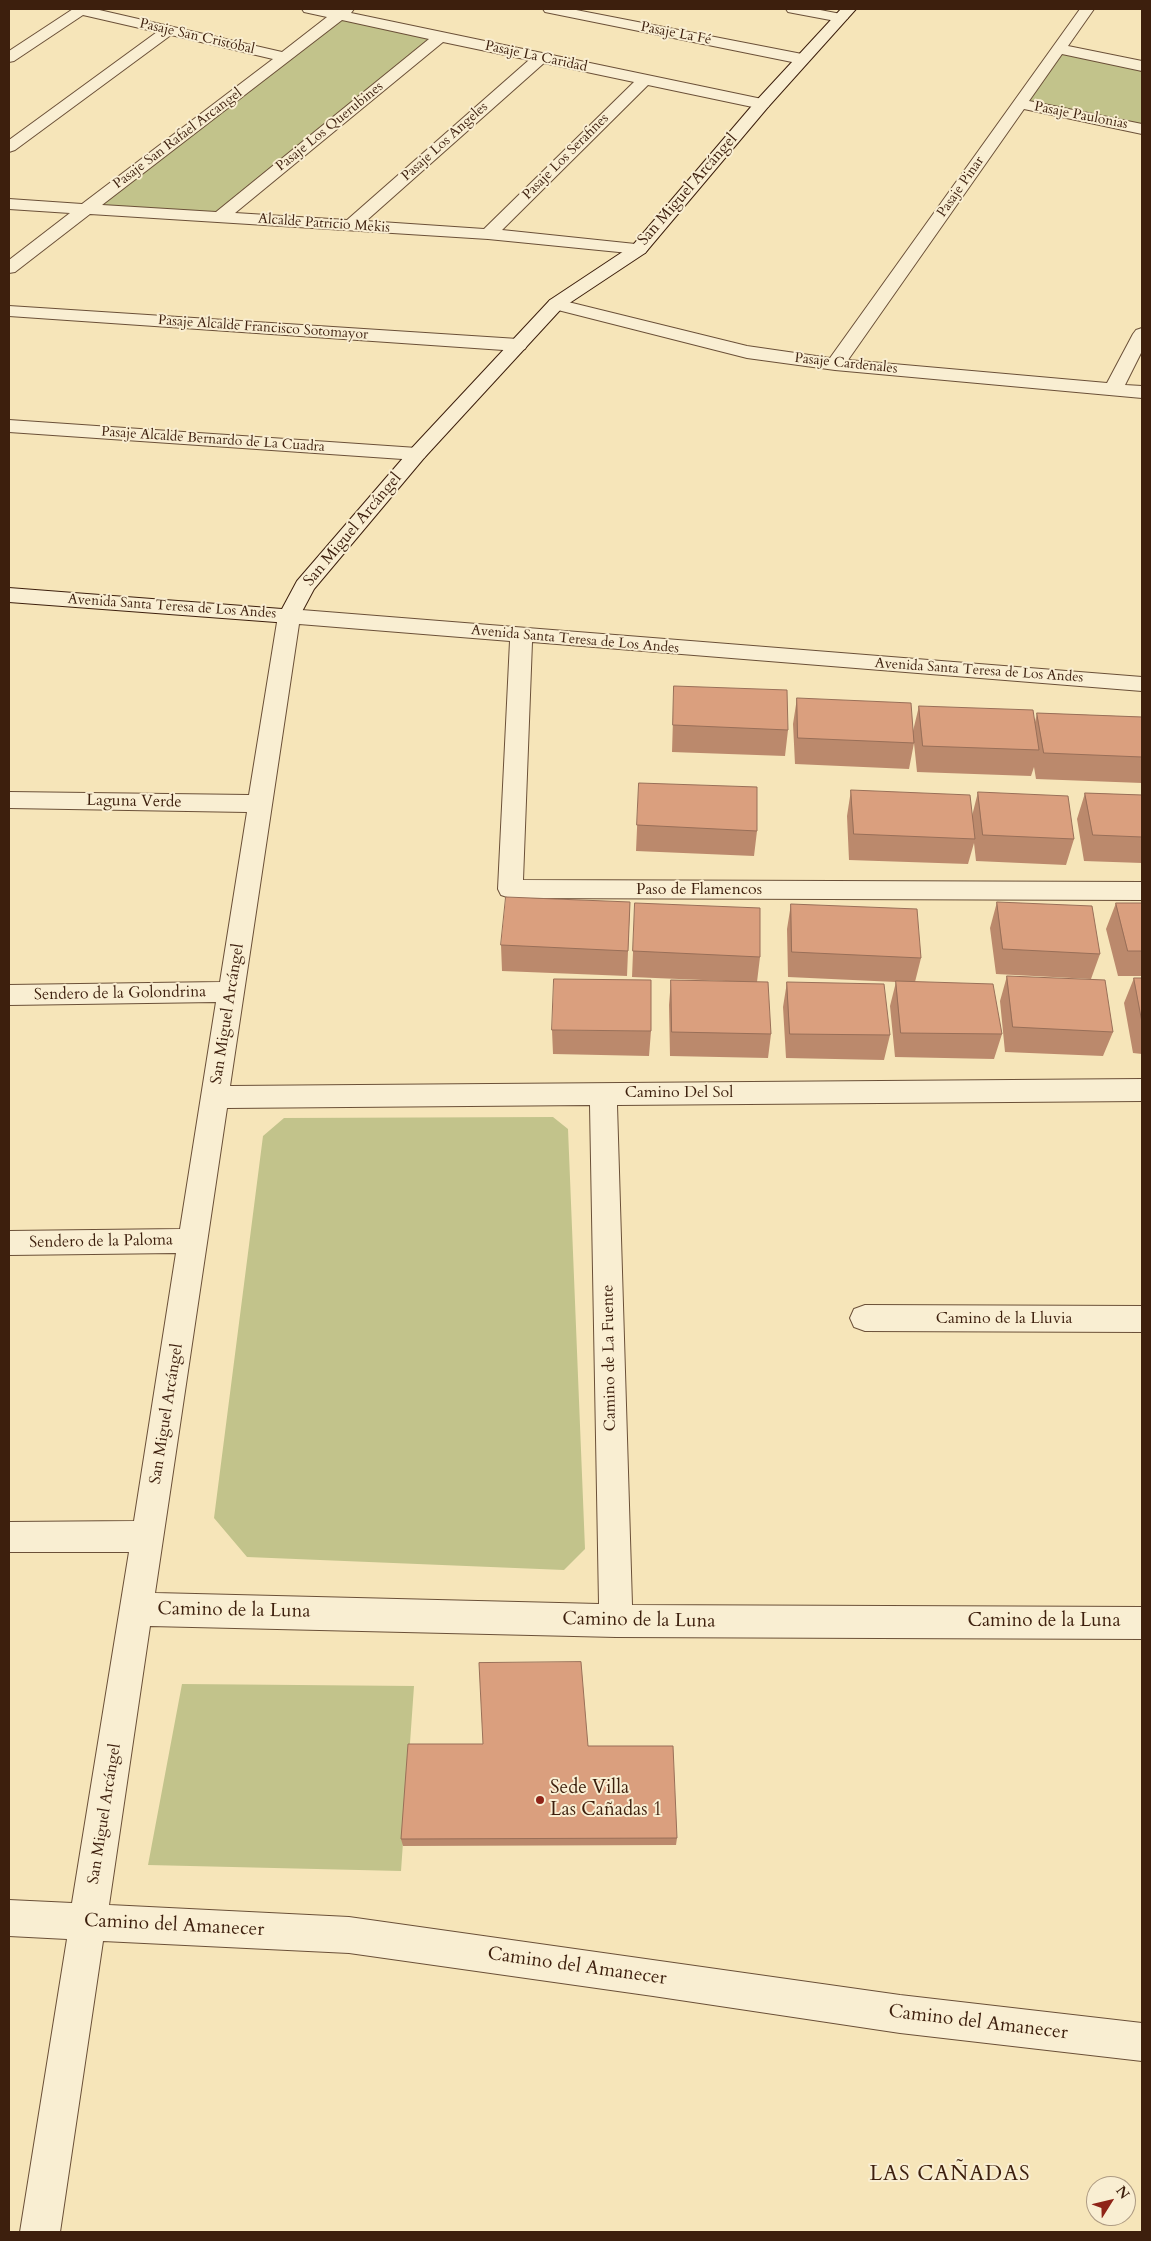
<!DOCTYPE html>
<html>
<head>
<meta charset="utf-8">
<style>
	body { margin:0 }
	#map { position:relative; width:1151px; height:2241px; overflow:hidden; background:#f6e5b9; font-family:Cardo,serif }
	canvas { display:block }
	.frame { position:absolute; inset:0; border:10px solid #3d1f0d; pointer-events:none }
	.north { position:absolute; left:1086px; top:2176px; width:50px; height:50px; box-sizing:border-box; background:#f9eed2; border:1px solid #ae9b83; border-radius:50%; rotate:54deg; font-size:14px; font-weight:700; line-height:20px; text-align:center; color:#3d1f0d }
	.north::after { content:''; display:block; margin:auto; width:18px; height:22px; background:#8f2418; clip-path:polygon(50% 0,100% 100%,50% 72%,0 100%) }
</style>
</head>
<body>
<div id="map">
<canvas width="1151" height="2241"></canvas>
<div class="frame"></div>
<div class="north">N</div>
</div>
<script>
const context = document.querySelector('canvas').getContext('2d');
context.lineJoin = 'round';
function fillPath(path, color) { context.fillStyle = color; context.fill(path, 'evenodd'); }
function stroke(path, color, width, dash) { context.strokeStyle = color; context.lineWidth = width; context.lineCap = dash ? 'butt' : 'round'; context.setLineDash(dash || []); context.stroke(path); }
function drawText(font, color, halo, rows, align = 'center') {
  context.font = font + ' Cardo,serif'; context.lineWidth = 4; context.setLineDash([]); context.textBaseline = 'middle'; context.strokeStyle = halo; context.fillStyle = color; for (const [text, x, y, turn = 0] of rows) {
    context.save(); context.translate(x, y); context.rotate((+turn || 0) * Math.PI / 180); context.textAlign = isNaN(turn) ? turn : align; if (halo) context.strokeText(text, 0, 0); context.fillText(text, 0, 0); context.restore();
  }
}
fillPath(new Path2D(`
	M 339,15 L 440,37 L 220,217 L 85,210 Z
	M 1059,49 L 1142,66 L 1142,129 L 1020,104 Z
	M 553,1117 L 568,1129 L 585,1549 L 564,1570 L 247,1557 L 214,1518 L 263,1136 L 284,1118 Z
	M 182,1684 L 414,1686 L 401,1871 L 148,1865 Z`), '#c2c38b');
const street = new Path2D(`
	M 73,9 L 95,9 L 282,52 L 327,17 L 304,12 L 302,9 L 354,9 L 351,13 L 762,99 L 768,101 L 770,104 L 768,107 L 762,109 L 648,85 L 502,230 L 645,245 L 648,249 L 645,253 L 639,254 L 488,239 L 90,214 L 15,272 L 9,273 L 9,260 L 70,213 L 9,209 L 9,199 L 82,204 L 273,59 L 171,35 L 15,150 L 9,152 L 9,140 L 157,32 L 83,15 L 14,61 L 9,62 L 9,51 ZM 342,20 L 429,39 L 216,212 L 102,205 ZM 443,42 L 529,60 L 347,220 L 235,213 ZM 544,63 L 634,82 L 484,229 L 366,221 Z
	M 543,9 L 571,9 L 802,54 L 807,56 L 810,59 L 807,62 L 802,64 L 550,13 L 545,12 Z
	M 786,9 L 815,9 L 846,15 L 848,18 L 841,22 L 793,13 L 788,12 Z
	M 1080,9 L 1094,9 L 1068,46 L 1142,61 L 1142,71 L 1062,54 L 1029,101 L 1142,124 L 1142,134 L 1024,109 L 848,360 L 1107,383 L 1133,334 L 1136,330 L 1142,328 L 1142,351 L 1125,385 L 1142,386 L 1142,398 L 835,370 L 747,358 L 550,308 L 547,304 L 550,300 L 556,299 L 747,346 L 830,358 Z
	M 9,306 L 518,339 L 525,341 L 527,345 L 525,349 L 518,351 L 9,316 Z
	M 9,420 L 417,448 L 424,450 L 427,454 L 424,458 L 417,460 L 9,432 Z
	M 289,609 L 1142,677 L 1142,691 L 532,642 L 523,880 L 1142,882 L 1142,900 L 510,898 L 501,895 L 498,889 L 510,641 L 299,624 L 230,1086 L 1142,1079 L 1142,1101 L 617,1105 L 632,1605 L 1142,1607 L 1142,1639 L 616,1637 L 150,1626 L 109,1905 L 349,1917 L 900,1995 L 1142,2023 L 1142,2061 L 900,2033 L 653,1996 L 349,1953 L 103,1941 L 60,2232 L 20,2232 L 67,1939 L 9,1936 L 9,1900 L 72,1903 L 129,1552 L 9,1552 L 9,1522 L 134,1521 L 176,1253 L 9,1255 L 9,1231 L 180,1229 L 216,1002 L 9,1005 L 9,985 L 220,982 L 247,812 L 9,808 L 9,792 L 249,795 L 278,616 L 281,611 ZM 590,1105 L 599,1604 L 155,1593 L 227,1108 Z
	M 865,1305 L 1142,1306 L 1142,1332 L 865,1331 L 854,1327 L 850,1318 L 854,1309 Z`);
const secondary = new Path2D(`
	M 841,9 L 856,9 L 768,107 L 645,253 L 562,308 L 424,458 L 314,589 L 297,621 L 289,623 L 9,602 L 9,588 L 282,609 L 297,581 L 410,450 L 550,300 L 633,245 L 756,101 Z`);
stroke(street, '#6b5038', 2);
stroke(secondary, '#3d1f0d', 2);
fillPath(street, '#f9eed2');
fillPath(secondary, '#f9eed2');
fillPath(new Path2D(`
	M 674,686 L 788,730 L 785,756 L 672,752 Z
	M 797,698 L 913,731 L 919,706 L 1035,722 L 1037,713 L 1142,717 L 1142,783 L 1036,779 L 1034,767 L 1031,776 L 917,772 L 914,743 L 909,769 L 795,764 L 793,724 Z
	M 639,783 L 757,831 L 754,856 L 636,851 Z
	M 851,790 L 972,816 L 978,792 L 1074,839 L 1066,865 L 976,861 L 974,843 L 968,864 L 849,860 L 847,816 Z
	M 1085,793 L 1142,795 L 1142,863 L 1084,861 L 1077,819 Z
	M 630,902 L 627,976 L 502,971 L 501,945 Z
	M 997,902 L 1100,954 L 1091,979 L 996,974 L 990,928 Z
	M 635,903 L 760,957 L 757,982 L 771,1034 L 768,1058 L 670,1056 L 669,1005 L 671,980 L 749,982 L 632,977 Z
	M 1116,903 L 1142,903 L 1142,976 L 1118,976 L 1106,929 Z
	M 791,904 L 921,958 L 915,982 L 1002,1034 L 994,1059 L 895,1057 L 890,1006 L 896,982 L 788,977 L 787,929 Z
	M 1007,976 L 1113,1032 L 1103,1056 L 1005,1052 L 1000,1001 Z
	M 1134,978 L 1142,978 L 1142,1054 L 1133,1053 L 1124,1003 Z
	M 787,982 L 890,1035 L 884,1060 L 786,1058 L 783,1007 Z
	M 552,1030 L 651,1031 L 649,1056 L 553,1054 Z
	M 588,1746 L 677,1838 L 676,1845 L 403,1846 L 401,1839 Z`), '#bb896c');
const building = new Path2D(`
	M 674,686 L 787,690 L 788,730 L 673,725 Z
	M 797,698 L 911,703 L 914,743 L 798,738 Z
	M 919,706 L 1033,710 L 1039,750 L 923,746 Z
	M 1037,713 L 1142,717 L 1142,757 L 1044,753 Z
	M 639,783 L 757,787 L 757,831 L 637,825 Z
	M 851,790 L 970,795 L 975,839 L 854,834 Z
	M 978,792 L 1068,796 L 1074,839 L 983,835 Z
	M 1085,793 L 1142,795 L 1142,837 L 1093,835 Z
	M 506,897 L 630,902 L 628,951 L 501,945 Z
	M 997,902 L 1092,906 L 1100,954 L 1003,949 Z
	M 635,903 L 760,908 L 760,957 L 633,951 Z
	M 1116,903 L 1142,903 L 1142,951 L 1128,951 Z
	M 791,904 L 917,909 L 921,958 L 792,952 Z
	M 1007,976 L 1105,980 L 1113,1032 L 1013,1027 Z
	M 1134,978 L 1142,978 L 1142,1022 Z
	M 554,979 L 651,980 L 651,1031 L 552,1030 Z
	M 671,980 L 768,982 L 771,1034 L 672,1032 Z
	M 896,981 L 993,984 L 1002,1034 L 901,1033 Z
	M 787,982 L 884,984 L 890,1035 L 790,1034 Z
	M 581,1662 L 588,1746 L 673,1746 L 677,1838 L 401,1839 L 408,1744 L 483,1744 L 479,1663 Z`);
fillPath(building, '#da9f7e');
stroke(building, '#996f58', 1);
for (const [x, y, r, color] of [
	[540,1800,5,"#8f2418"]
]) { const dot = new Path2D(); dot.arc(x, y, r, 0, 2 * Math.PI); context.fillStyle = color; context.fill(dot); stroke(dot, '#f9eed2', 2); }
drawText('14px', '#3d1f0d', '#f9eed2', [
	["Pasaje La Fé",676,34,11],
	["Pasaje San Cristóbal",197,37,13],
	["Pasaje La Caridad",536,57,12],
	["Pasaje Paulonias",1081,116,11],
	["Pasaje Los Querubines",330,127,-39],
	["Pasaje San Rafael Arcangel",178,139,-37],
	["Pasaje Los Angeles",445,142,-42],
	["Pasaje Los Serafines",566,157,-45],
	["Pasaje Pinar",961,187,-55],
	["Alcalde Patricio Mekis",324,224,4],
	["Pasaje Alcalde Francisco Sotomayor",263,328,4],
	["Pasaje Cardenales",846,364,6],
	["Pasaje Alcalde Bernardo de La Cuadra",213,440,4],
	["Avenida Santa Teresa de Los Andes",172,607,4],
	["Avenida Santa Teresa de Los Andes",575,640,5],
	["Avenida Santa Teresa de Los Andes",979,671,4]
]);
drawText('16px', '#3d1f0d', '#f9eed2', [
	["San Miguel Arcángel",688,190,-49],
	["San Miguel Arcángel",353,530,-50],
	["Laguna Verde",134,802,1],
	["Paso de Flamencos",699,890],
	["Sendero de la Golondrina",120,994,-1],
	["San Miguel Arcángel",228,1014,-81],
	["Camino Del Sol",679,1093],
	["Sendero de la Paloma",101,1242,-1],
	["Camino de la Lluvia",1004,1319],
	["Camino de La Fuente",610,1358,-91],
	["San Miguel Arcángel",167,1414,-81],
	["San Miguel Arcángel",105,1814,-81]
]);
drawText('19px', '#3d1f0d', '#f9eed2', [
	["Camino de la Luna",234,1611,1],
	["Camino de la Luna",639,1621,1],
	["Camino de la Luna",1044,1622],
	["Camino del Amanecer",174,1926,3],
	["Camino del Amanecer",577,1967,8],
	["Camino del Amanecer",978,2023,7]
]);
drawText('19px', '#3d1f0d', '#f9eed2', [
	["Sede Villa",550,1789],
	["Las Cañadas 1",550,1811]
], 'left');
context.letterSpacing = '1px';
drawText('21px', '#3d1f0d', '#f9eed2', [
	["LAS CAÑADAS",950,2175]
]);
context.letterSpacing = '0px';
</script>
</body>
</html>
